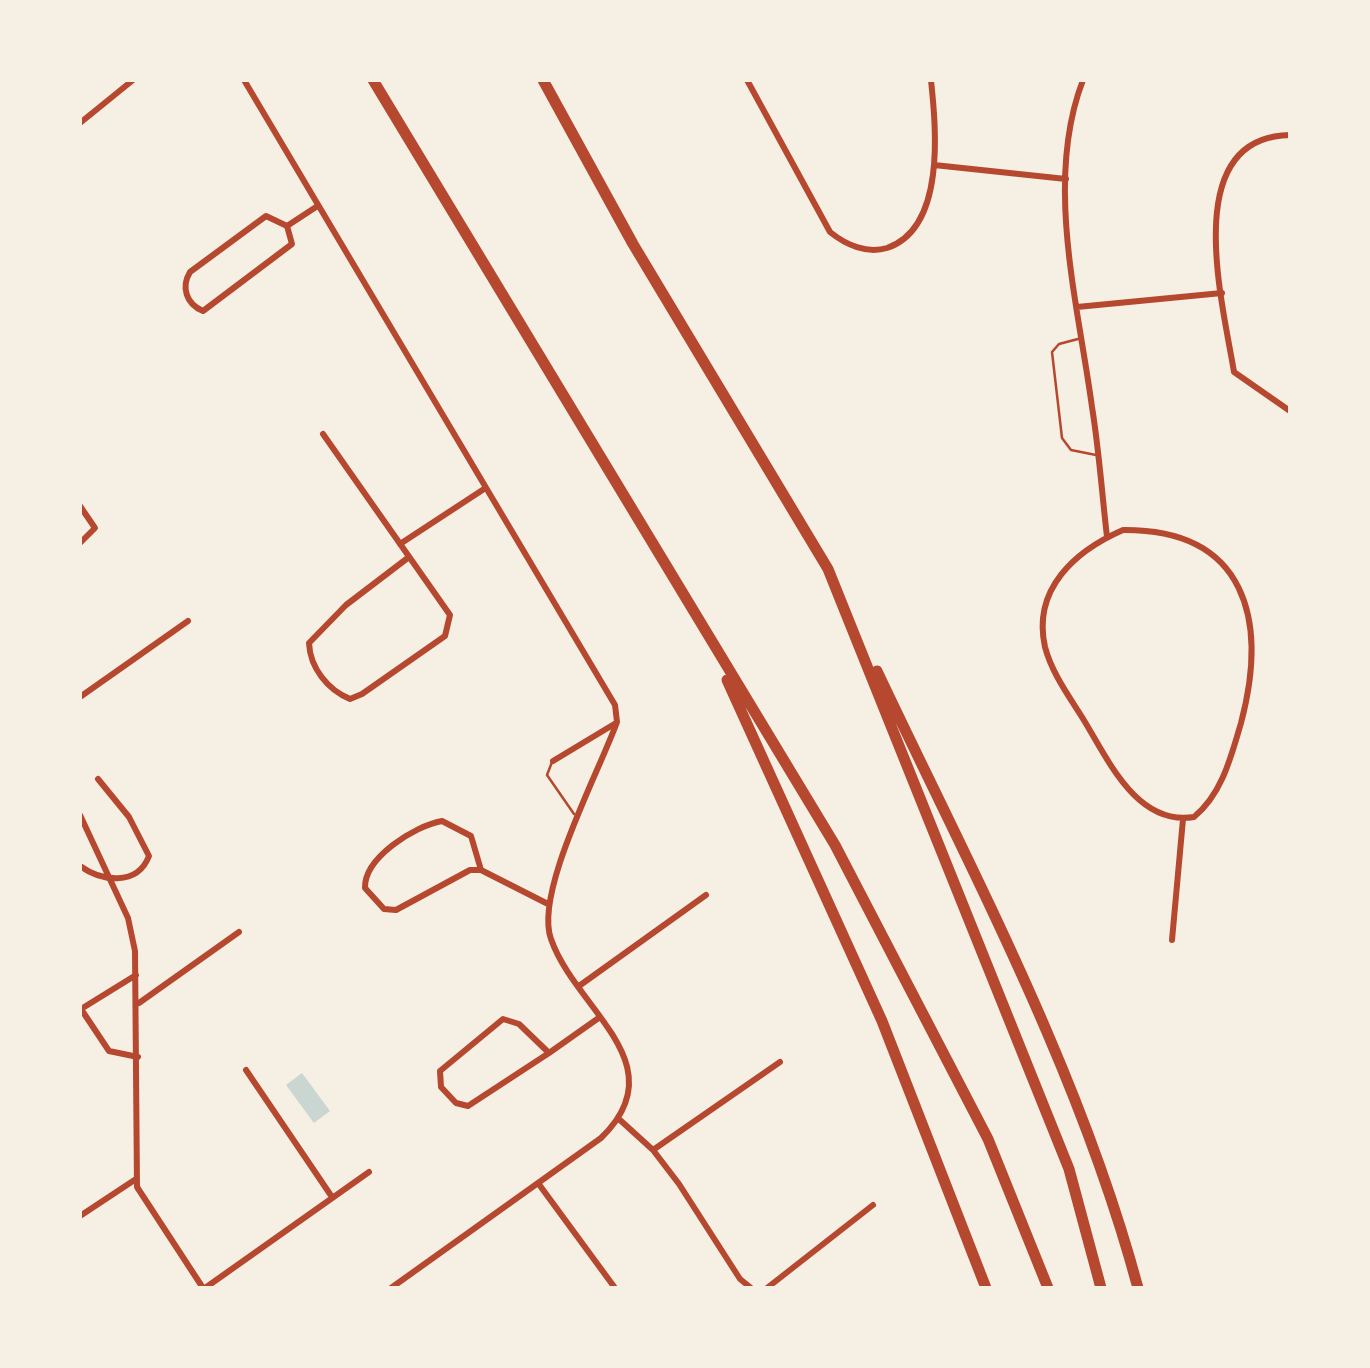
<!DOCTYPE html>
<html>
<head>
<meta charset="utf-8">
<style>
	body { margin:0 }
	#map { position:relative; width:1370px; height:1368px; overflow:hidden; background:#f6efe4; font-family:Figtree,sans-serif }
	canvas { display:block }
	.frame { position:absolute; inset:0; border:82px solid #f6efe4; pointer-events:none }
</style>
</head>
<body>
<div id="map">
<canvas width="1370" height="1368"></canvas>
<div class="frame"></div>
</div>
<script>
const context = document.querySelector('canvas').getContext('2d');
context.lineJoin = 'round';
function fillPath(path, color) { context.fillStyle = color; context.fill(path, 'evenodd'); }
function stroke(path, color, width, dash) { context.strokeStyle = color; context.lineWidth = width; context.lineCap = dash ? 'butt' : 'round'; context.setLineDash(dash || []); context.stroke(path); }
fillPath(new Path2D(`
	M 302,1073 L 330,1111 L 314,1123 L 286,1085 Z`), '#c9d6d2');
stroke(new Path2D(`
	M 1078,339 L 1059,344 L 1052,352 L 1062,438 L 1071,450 L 1096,455
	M 552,762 L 547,775 L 574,814`), '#b5482f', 2.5);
stroke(new Path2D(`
	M 244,80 L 615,705 L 617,722 C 599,772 534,893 551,939 C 575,1009 678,1064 601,1138 L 391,1288
	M 747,80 L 830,232 C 846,245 867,254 887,248 C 946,228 936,128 931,80
	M 1083,80 C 1044,181 1078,303 1092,407 C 1099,450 1102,494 1107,537
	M 80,123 L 133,80
	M 1290,135 C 1178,137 1223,304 1234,372 L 1290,411
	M 934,165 L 1066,179
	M 266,216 L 287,226 L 292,244 L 203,311 C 186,304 181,287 190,272 Z
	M 287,226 L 316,207
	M 1077,307 L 1222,293
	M 323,434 L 450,615 L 445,636 L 362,694 L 350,699 C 328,690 310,668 309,643 L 346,605 L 409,557
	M 80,506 L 95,528 L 80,543
	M 1123,530 C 1247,529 1268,621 1241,723 C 1231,757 1222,794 1194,817 C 1138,826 1109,762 1085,722 C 1071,699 1052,674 1045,647 C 1032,589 1075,551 1123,530 Z
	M 400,544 L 484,489
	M 80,697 L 188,621
	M 553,761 L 616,723
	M 80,815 L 128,918 L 135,951 L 137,1187 L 203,1288
	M 442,821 L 471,836 L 481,870 L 470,870 L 396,910 L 384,909 L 365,888 C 364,858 414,826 442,821 Z
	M 80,866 C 101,881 137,887 149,856 L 129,817 L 98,779
	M 481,870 L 548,904
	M 1172,940 L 1183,819
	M 136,975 L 81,1009 L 109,1051 L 138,1057
	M 579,986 L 706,895
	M 139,1003 L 239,932
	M 503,1019 L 519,1024 L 549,1053 L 468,1106 L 456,1103 L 441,1087 L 440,1071 Z
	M 549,1053 L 600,1017
	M 246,1070 L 332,1197
	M 620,1120 L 653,1150 L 679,1184 L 740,1279 L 751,1288
	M 653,1150 L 780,1062
	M 538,1183 L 615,1288
	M 80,1216 L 136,1179
	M 205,1288 L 369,1172
	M 767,1288 L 873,1205`), '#b5482f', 6);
stroke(new Path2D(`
	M 373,80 L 835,845 L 988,1139 L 1048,1288
	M 543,80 L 633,244 L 828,569 L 1069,1169 L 1101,1288
	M 877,671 C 972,872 1080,1072 1138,1288
	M 727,680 L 882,1021 L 986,1288`), '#b5482f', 11);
</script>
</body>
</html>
